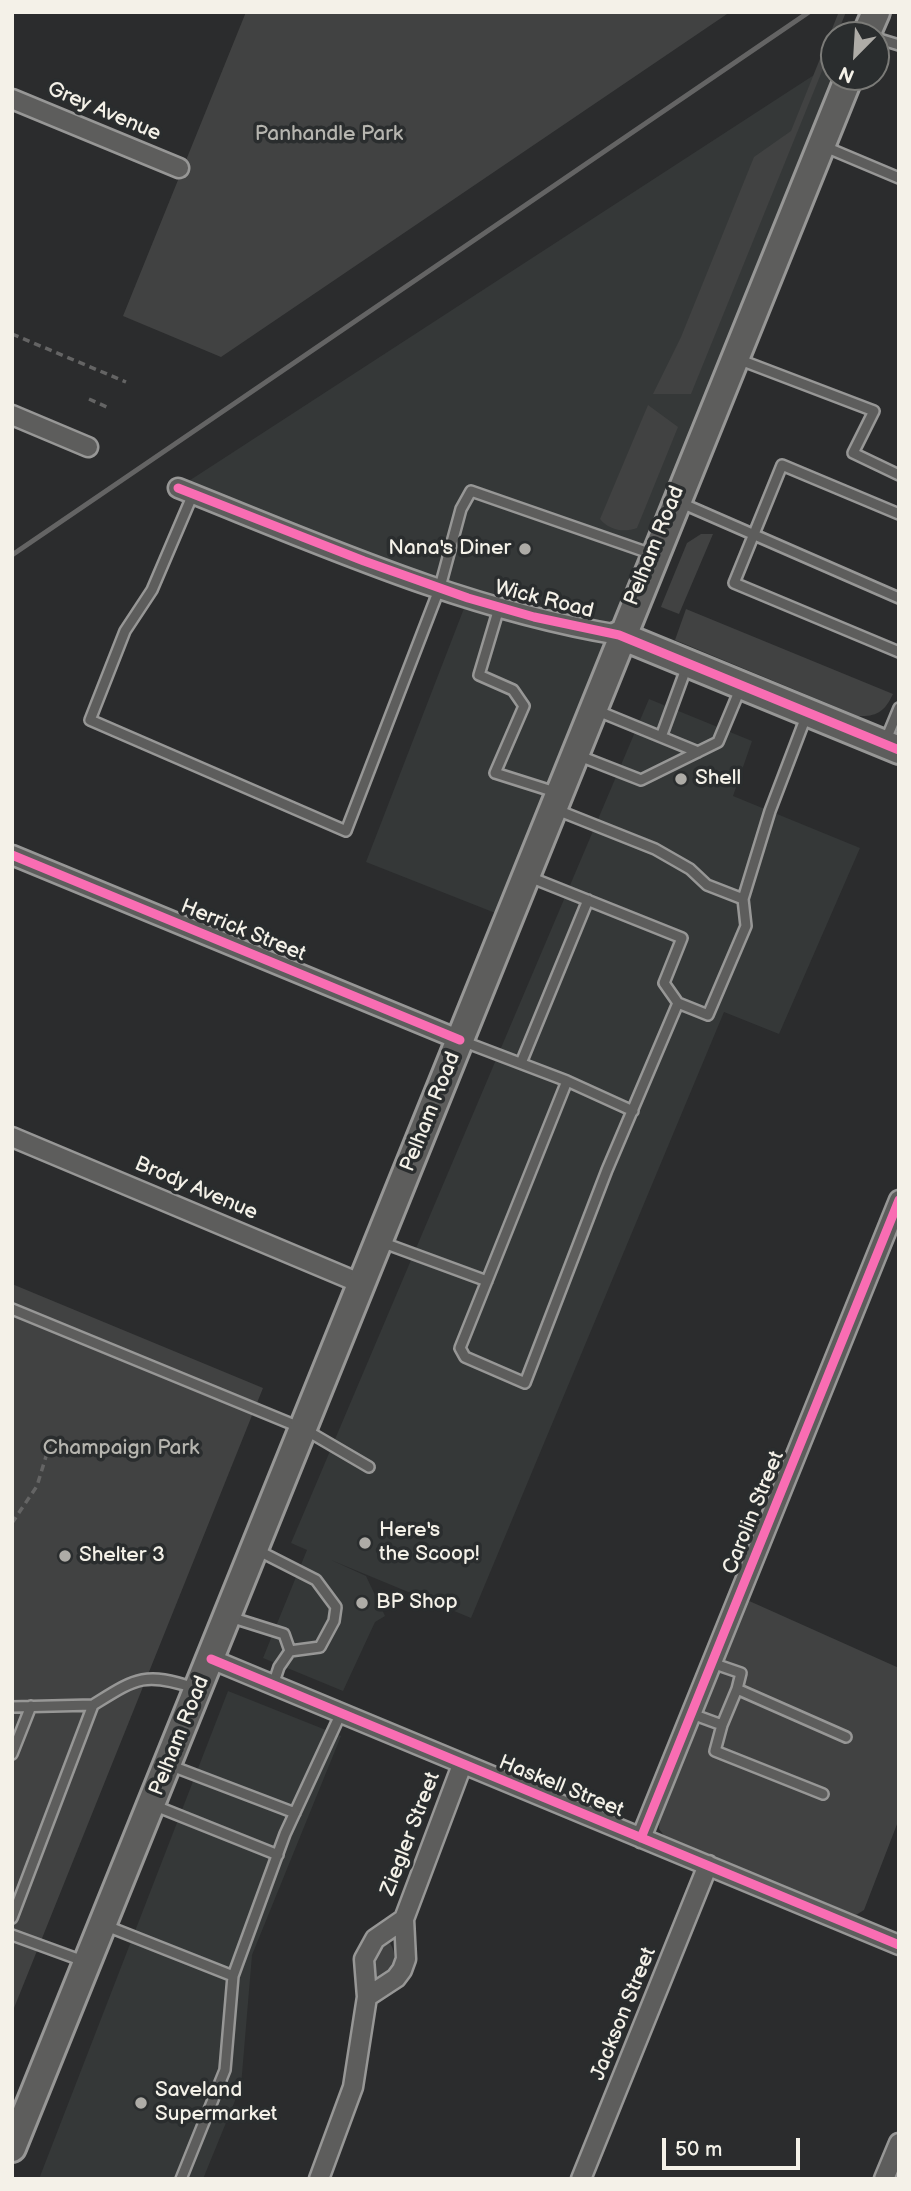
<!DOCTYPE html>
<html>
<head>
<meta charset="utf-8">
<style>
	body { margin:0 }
	#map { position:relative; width:911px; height:2191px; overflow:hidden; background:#2b2c2d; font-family:"Balsamiq Sans",sans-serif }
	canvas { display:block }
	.frame { position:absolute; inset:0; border:14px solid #f4f1e8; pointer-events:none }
	.north { position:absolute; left:820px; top:21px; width:70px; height:70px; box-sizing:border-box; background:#2a2d2e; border:2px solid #7b7b78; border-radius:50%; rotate:204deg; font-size:19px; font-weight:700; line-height:28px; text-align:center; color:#f4f1e8 }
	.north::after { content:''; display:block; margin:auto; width:24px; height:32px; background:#aeaca7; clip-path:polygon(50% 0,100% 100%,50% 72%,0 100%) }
	.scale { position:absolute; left:662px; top:2138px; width:138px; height:32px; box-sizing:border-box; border:4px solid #f4f1e8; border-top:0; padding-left:9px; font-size:21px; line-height:24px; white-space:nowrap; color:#f4f1e8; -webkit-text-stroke:5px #2a2d2e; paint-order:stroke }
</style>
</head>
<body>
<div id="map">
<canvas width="911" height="2191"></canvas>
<div class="frame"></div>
<div class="north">N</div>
<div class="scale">50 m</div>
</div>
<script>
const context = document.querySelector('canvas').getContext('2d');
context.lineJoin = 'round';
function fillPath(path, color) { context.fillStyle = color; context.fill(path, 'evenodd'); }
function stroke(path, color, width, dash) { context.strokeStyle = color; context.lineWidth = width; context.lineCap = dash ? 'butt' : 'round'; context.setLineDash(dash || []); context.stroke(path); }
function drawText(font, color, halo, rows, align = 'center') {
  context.font = font + ' "Balsamiq Sans",sans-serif'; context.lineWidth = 7; context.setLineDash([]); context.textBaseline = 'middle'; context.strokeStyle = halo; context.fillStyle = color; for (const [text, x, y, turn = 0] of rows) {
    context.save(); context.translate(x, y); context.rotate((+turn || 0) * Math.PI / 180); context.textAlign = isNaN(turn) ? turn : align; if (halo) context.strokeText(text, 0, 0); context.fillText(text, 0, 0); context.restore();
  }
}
fillPath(new Path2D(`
	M 834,62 L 834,77 L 849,77 L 508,918 L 366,862 L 468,598 L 178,488 Z
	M 649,699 L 752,741 L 733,796 L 860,848 L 779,1034 L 724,1012 L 471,1618 L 331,1560 L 366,1576 L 385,1616 L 375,1622 L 343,1691 L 263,1658 L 307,1550 L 291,1543 Z
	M 228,1691 L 341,1736 L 252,1955 L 241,2086 L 203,2179 L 39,2179 Z`), '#353838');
fillPath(new Path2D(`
	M 246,12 L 730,12 L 221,357 L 123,316 Z
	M 846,12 L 691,394 L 653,394 L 681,337 L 754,157 L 791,131 L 838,14 Z
	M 648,405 L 678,427 L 637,528 C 624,533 609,530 600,519 Z
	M 701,534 L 713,534 L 679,614 L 661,607 L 662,604 L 687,543 Z
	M 686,609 L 893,694 C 885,711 877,717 858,716 L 675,640 Z
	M 12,1284 L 263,1388 L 12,2013 Z
	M 747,1600 L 899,1668 L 899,1819 L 864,1910 L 856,1915 L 666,1838 L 659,1829 L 660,1815 Z
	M 390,1943 C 397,1955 395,1963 390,1974 L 377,1978 C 366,1965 376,1949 390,1943 Z`), '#414242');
const lane = new Path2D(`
	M 876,38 L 899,45
	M 823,146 L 899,178
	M 735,358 L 874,411 L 853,453 L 899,475
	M 193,494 L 152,590 L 125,631 L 90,720 L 346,831 L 440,587 L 461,509 L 471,491 L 652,554
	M 679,502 L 899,598
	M 899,514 L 782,465 L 734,583 L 899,652
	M 499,608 L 479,675 L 513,690 L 524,706 L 495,773 L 555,792
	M 593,709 L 698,752
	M 661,737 L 687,666
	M 885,742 L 899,708
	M 577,755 L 641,780 L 718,742 L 741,687
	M 552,808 L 655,849 L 690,869 L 707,885 L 743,899
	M 527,876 L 682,938 L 664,983 L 678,1003
	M 462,1041 L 567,1081 L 460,1348 L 465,1357 L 525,1383 L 607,1170 L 678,1003 L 708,1015 L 746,926 L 743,899 L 770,811 L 807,714
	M 521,1063 L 588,900
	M 567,1081 L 633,1111
	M 381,1242 L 487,1281
	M 12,1309 L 304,1429 L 369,1467
	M 257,1550 L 316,1580 L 336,1607 L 334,1621 L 320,1647 L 290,1651 L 279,1667 L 273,1685
	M 230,1617 L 284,1634 L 290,1651
	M 712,1663 L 741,1673 L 737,1689
	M 93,1705 C 135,1679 144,1671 194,1688
	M 12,1707 L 93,1705 L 12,1918
	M 692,1714 L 722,1725 L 715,1751 L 823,1794
	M 722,1725 L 737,1689 L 846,1737
	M 12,1754 L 31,1706
	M 169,1765 L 295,1813
	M 153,1805 L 278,1855
	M 104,1925 L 233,1976
	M 12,1935 L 86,1962
	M 181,2179 L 225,2070 L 233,1976 L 285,1834 L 341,1713`);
const street = new Path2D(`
	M 12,99 L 179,168
	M 12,415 L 88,447
	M 178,488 C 321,545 466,610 619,635
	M 12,855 L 460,1040
	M 12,1137 L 362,1284
	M 211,1659 L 899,1945
	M 641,1838 L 899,1200
	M 367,1997 L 396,1978 L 402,1970 L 406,1959 L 404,1919 L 462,1765
	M 319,2179 L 353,2087 L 367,1997 L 364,1959 L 375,1939 L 404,1919
	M 581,2179 L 708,1865
	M 884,2179 L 899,2143`);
const secondary = new Path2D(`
	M 866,35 L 876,12
	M 619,635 L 899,750
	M 12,2148 C 293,1458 565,765 849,77`);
stroke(lane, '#979796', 14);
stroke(street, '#979796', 23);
stroke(secondary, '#979796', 32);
stroke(new Path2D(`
	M 12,334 L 126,382
	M 89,399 L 109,408
	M 12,1523 L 37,1486 L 51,1440`), '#646464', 3.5, [7, 5]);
stroke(lane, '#5d5d5c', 9);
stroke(street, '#5d5d5c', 18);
stroke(secondary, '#5d5d5c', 26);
stroke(new Path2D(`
	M 12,555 L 809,12`), '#646464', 5);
stroke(new Path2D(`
	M 178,488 L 364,561 L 468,598 L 534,617 L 619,635 L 899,750
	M 12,855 L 460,1040
	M 211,1659 L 899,1945
	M 641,1838 L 899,1200`), '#f96db3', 9);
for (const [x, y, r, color] of [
	[525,549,7,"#aeaca7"],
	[681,779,7,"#aeaca7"],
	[365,1543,7,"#aeaca7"],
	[65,1556,7,"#aeaca7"],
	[362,1603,7,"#aeaca7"],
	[141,2103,7,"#aeaca7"]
]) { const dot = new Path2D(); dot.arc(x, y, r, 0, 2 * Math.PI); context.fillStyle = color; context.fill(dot); stroke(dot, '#2a2d2e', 2.5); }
drawText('21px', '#f4f1e8', '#2a2d2e', [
	["Grey Avenue",104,112,23],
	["Pelham Road",655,546,-68],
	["Wick Road",544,600,14],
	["Herrick Street",243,931,22],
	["Pelham Road",431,1112,-68],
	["Brody Avenue",196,1189,23],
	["Carolin Street",754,1513,-68],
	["Pelham Road",180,1736,-68],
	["Haskell Street",561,1787,22],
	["Ziegler Street",411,1834,-69],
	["Jackson Street",624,2014,-68]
]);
drawText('21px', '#b6b5af', '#2a2d2e', [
	["Panhandle Park",329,135],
	["Champaign Park",121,1449]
]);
drawText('21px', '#f4f1e8', '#2a2d2e', [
	["Nana's Diner",511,549,"right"],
	["Shell",695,779],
	["Here's",379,1531],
	["the Scoop!",379,1555],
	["Shelter 3",79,1556],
	["BP Shop",376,1603],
	["Saveland",155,2091],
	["Supermarket",155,2115]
], 'left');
</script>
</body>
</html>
